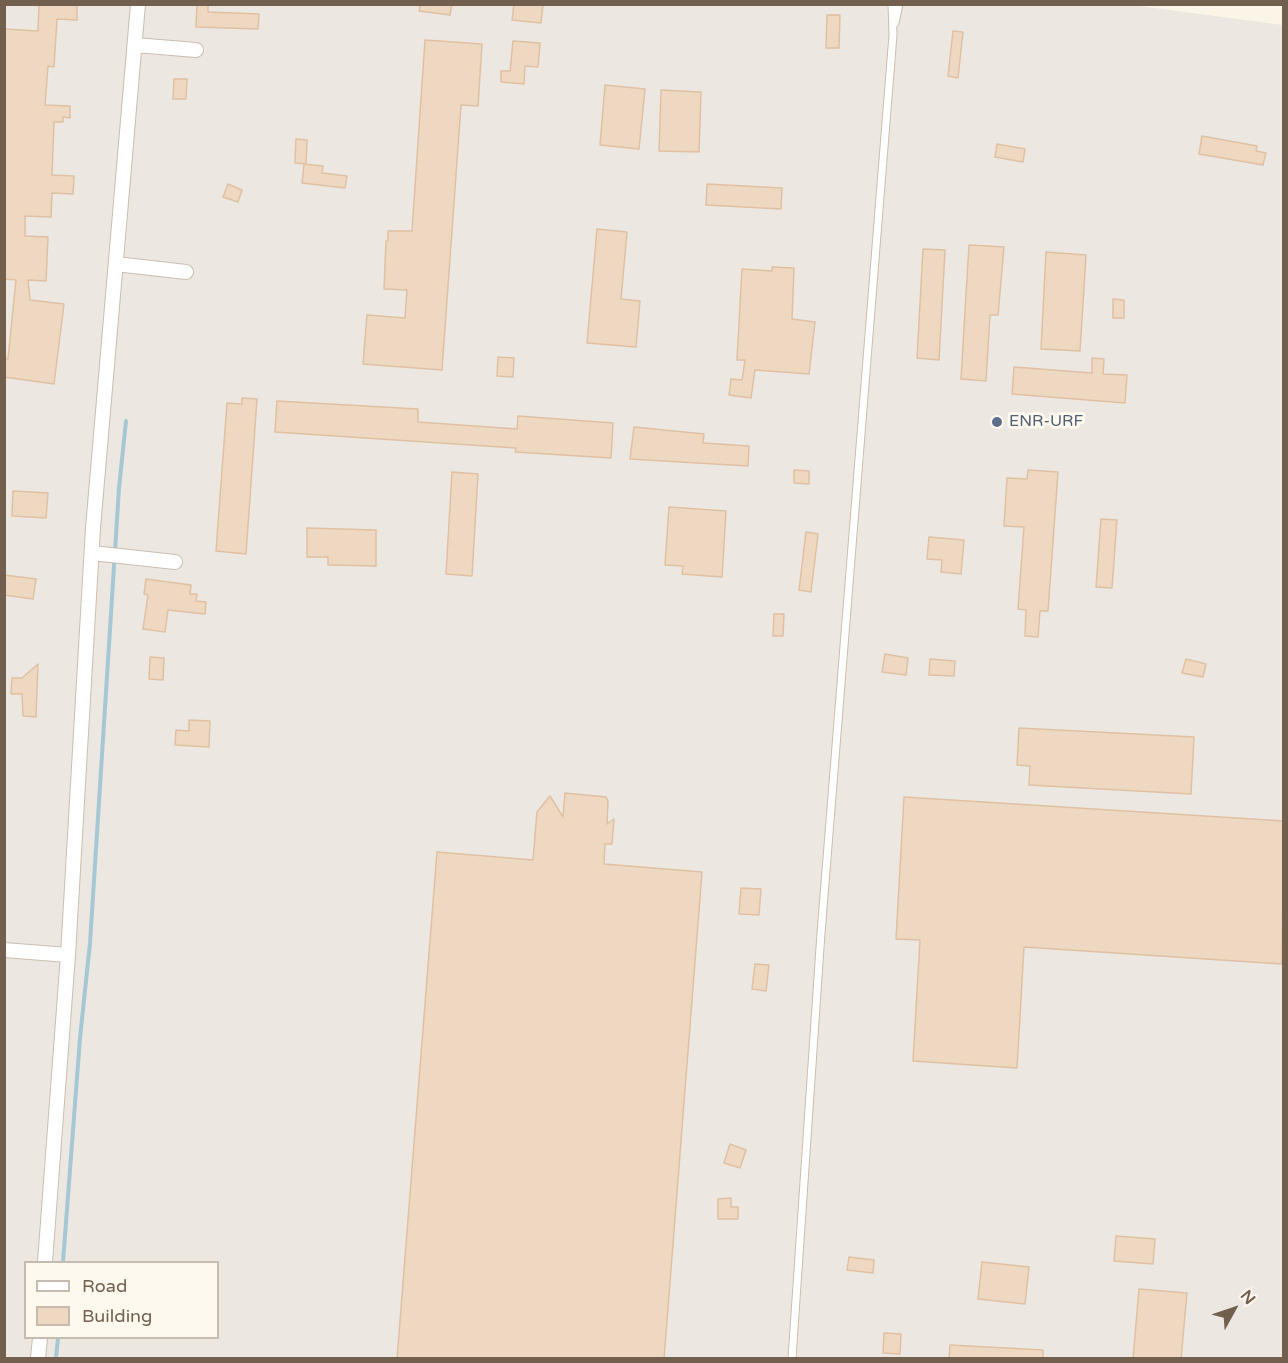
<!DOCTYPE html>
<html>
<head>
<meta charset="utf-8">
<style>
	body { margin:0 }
	#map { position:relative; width:1288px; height:1363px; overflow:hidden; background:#fbf5e8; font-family:"Varela Round",sans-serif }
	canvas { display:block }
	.frame { position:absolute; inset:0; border:6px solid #735f4e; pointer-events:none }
	.legend { position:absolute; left:24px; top:1261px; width:195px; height:78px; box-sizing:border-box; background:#fef9ee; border:2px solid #c6bbae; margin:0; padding:8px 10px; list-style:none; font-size:18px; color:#735f4e }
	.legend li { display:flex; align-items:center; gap:12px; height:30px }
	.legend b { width:30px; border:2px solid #c6bbae }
	.north { position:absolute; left:1204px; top:1279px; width:60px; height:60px; -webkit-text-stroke:4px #fef9ee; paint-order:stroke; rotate:50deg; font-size:16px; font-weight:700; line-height:24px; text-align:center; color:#735f4e }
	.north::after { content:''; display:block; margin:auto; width:21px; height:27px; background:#735f4e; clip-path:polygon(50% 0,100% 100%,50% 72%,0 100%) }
</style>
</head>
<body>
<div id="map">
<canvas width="1288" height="1363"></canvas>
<div class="frame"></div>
<ul class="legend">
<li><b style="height:8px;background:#fff"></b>Road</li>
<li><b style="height:16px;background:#eed8c2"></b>Building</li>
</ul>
<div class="north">N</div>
</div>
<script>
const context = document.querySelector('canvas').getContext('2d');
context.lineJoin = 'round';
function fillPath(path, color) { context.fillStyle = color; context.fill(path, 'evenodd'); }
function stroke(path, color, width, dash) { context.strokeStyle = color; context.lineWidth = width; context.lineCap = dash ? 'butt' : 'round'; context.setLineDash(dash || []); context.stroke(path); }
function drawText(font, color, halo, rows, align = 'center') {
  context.font = font + ' "Varela Round",sans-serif'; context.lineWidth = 6; context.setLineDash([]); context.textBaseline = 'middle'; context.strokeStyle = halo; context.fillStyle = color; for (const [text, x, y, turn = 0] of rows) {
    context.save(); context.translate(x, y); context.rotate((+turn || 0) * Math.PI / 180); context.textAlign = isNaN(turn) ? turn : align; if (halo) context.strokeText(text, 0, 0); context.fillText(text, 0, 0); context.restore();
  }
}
fillPath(new Path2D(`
	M 1124,4 L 1283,25 L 1283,1358 L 5,1358 L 5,5 ZM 26,1262 L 218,1262 L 218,1338 L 26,1338 Z`), '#ece7e1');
stroke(new Path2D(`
	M 63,1262 L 80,1038 L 90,943 L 119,488 L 126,421
	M 56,1358 L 58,1338`), '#a5c8d4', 4);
const building = new Path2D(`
	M 39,4 L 77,4 L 77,20 L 57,19 L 54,67 L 48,66 L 45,105 L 70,106 L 70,118 L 63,117 L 63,122 L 54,122 L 52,175 L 74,176 L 73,194 L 52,193 L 51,217 L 25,216 L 25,236 L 48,237 L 46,281 L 28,280 L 30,300 L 64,304 L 54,384 L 4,377 L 4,358 L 8,359 L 16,280 L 4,279 L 4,29 L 38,31 Z
	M 197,4 L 208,4 L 208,12 L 259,14 L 258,29 L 196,27 Z
	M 420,4 L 452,4 L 450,15 L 419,11 Z
	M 514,4 L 543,4 L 541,23 L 512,20 Z
	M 827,15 L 840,15 L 839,48 L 826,48 Z
	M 953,31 L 963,32 L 958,78 L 948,76 Z
	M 425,40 L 482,44 L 478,106 L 461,105 L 442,370 L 363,364 L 367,315 L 405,318 L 407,290 L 384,289 L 386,241 L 388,241 L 388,231 L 412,231 Z
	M 513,41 L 540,43 L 538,67 L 525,66 L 524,84 L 501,82 L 501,71 L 510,71 Z
	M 174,79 L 187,79 L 186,99 L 173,99 Z
	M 605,85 L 645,89 L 639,149 L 600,145 Z
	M 661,90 L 701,92 L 699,152 L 659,151 Z
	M 1202,136 L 1257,146 L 1256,151 L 1266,153 L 1263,165 L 1199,154 Z
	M 296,139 L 307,140 L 306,164 L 295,163 Z
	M 997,144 L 1025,149 L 1023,162 L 995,157 Z
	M 304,164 L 323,166 L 322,173 L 347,176 L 345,188 L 302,183 Z
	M 228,184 L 242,190 L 238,202 L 223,197 Z
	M 707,184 L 782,188 L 781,209 L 706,205 Z
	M 597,229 L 627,232 L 621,299 L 640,301 L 636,347 L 587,343 Z
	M 969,245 L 1004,247 L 998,315 L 990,315 L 986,381 L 961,379 Z
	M 923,249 L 945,250 L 939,360 L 917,358 Z
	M 1046,252 L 1086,255 L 1080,351 L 1041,349 Z
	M 772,267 L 794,268 L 792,319 L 815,322 L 809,374 L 755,370 L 751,398 L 729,395 L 731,379 L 742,380 L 745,360 L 737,360 L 742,269 L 772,271 Z
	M 1113,299 L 1124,300 L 1124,318 L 1113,318 Z
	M 498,357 L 514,358 L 513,377 L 497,376 Z
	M 1092,358 L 1104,359 L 1103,374 L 1127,375 L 1125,403 L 1012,394 L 1014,367 L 1092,373 Z
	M 242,398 L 257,399 L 246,554 L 216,551 L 227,403 L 242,404 Z
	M 277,401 L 418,409 L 418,422 L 517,429 L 518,416 L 613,423 L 611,458 L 515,452 L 516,448 L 275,432 Z
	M 634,427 L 704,434 L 703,443 L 749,446 L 748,466 L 630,459 Z
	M 794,470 L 809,471 L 809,484 L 794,483 Z
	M 1028,470 L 1058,472 L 1048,611 L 1040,611 L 1038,637 L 1025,636 L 1026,610 L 1018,609 L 1024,527 L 1004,526 L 1007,478 L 1027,479 Z
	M 452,472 L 478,474 L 472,576 L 446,574 Z
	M 13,491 L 48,493 L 46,518 L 12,516 Z
	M 669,507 L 726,511 L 722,577 L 682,574 L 683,566 L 665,565 Z
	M 1101,519 L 1117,520 L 1112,588 L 1096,587 Z
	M 307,528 L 376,530 L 376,566 L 328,565 L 328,557 L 307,557 Z
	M 806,532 L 818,534 L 811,592 L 799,590 Z
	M 929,537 L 964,540 L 961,574 L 941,572 L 942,560 L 927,559 Z
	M 4,575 L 36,579 L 33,599 L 4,595 Z
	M 146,579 L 191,585 L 190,594 L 197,594 L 196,601 L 206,602 L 205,614 L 168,610 L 165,632 L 143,629 L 148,595 L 144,594 Z
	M 774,614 L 784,614 L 783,636 L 773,636 Z
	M 885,654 L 908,658 L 906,675 L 882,672 Z
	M 150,657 L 164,658 L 163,680 L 149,679 Z
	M 930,659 L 955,661 L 954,676 L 929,675 Z
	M 1186,659 L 1206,664 L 1203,677 L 1182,673 Z
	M 38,664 L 36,717 L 23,716 L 22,694 L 11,694 L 12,678 L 22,678 Z
	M 189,720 L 210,721 L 209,747 L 175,745 L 176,730 L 189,731 Z
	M 1019,728 L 1194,737 L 1191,794 L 1029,785 L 1030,766 L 1017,765 Z
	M 565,793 L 606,797 L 608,801 L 607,824 L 614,819 L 612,844 L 605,844 L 604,864 L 702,872 L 664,1359 L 397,1359 L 437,852 L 533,860 L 537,812 L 550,796 L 563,817 Z
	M 904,797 L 1284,821 L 1282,964 L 1024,947 L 1017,1068 L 913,1061 L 920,940 L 896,939 Z
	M 741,888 L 761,889 L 759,915 L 739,914 Z
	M 755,964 L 769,965 L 766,991 L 752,989 Z
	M 730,1144 L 746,1150 L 740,1168 L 724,1163 Z
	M 731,1198 L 731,1207 L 738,1207 L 738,1219 L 718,1219 L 718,1199 Z
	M 1116,1236 L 1155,1239 L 1153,1264 L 1114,1261 Z
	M 849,1257 L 874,1260 L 873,1273 L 847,1270 Z
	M 982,1262 L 1029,1267 L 1025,1304 L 978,1299 Z
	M 1139,1289 L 1187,1293 L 1181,1359 L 1133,1359 Z
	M 884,1333 L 901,1334 L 900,1354 L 883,1353 Z
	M 950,1345 L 1043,1350 L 1043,1359 L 949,1359 Z`);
fillPath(building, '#eed8c2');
stroke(building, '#e0c0a3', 1.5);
const lane = new Path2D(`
	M 895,23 L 899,4
	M 792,1358 L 821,933 L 893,35 L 892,4`);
const street = new Path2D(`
	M 135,45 L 196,50
	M 116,264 L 186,272
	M 92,553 L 175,562
	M 4,950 L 68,955
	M 45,1262 L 68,955 L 93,528 L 138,4
	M 38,1358 L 40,1338`);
stroke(lane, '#ccbeaf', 9);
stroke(street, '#ccbeaf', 16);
stroke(lane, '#fff', 7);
stroke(street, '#fff', 14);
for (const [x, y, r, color] of [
	[997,422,6,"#5c6f8a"]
]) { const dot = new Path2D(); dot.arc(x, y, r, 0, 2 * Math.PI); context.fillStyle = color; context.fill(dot); stroke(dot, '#fef9ee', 2); }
drawText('16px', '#4e5e75', '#fef9ee', [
	["ENR-URF",1009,422]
], 'left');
</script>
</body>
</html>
